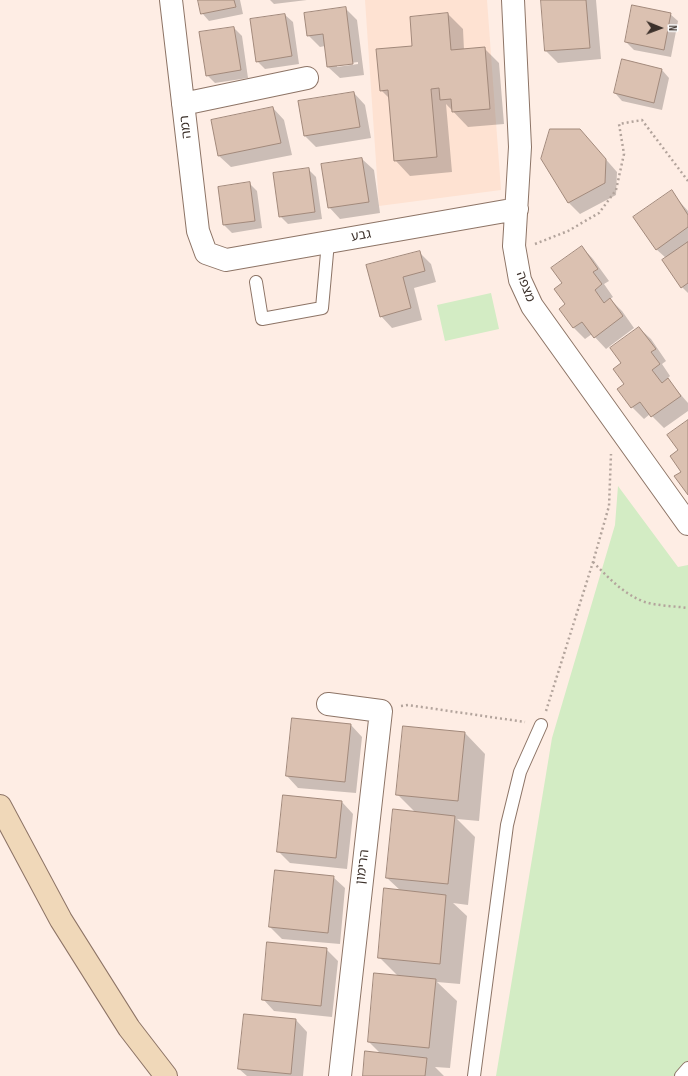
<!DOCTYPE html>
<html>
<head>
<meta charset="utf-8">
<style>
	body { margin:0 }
	#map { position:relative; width:688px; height:1076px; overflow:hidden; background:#feede4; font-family:"Sofia Sans Condensed",sans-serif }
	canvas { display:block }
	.north { position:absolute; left:640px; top:8px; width:40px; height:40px; -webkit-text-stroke:3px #fff; paint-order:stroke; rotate:91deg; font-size:11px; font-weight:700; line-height:16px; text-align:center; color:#3c312b }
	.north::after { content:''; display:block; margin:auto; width:14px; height:18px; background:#3c312b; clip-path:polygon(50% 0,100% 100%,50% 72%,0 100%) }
</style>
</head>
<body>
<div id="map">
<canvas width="688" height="1076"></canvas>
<div class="north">N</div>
</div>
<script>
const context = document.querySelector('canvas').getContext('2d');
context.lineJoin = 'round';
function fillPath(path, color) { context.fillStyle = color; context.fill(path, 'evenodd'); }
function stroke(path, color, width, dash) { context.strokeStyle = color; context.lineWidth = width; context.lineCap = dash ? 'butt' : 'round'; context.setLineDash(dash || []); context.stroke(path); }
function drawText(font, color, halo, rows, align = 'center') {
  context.font = font + ' "Sofia Sans Condensed","Noto Sans Hebrew",sans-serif'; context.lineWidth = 3.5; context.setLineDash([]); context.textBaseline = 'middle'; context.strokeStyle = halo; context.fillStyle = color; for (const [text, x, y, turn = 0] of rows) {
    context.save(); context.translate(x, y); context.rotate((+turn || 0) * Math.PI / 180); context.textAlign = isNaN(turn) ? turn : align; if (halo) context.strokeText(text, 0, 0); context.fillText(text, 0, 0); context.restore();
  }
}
fillPath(new Path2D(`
	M 365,0 L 487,0 L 501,190 L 379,206 Z`), '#fee2d2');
fillPath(new Path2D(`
	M 491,293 L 499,329 L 445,341 L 437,305 Z
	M 618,486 L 678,567 L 688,565 L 688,1076 L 496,1076 L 552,738 L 615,525 Z`), '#d3ecc4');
fillPath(new Path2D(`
	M 199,0 L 240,0 L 243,14 L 209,21 L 202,13 Z
	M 270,0 L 307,0 L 274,4 Z
	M 542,0 L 596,0 L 601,59 L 558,63 L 546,51 Z
	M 345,8 L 357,20 L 364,75 L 340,78 L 328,67 L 325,46 L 320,47 L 308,35 ZM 358,62 L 358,64 L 337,67 L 337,65 Z
	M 448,14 L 463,29 L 464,50 L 484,48 L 499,63 L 504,124 L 468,127 L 446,104 L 452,172 L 410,176 L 395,160 L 390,99 L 381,90 L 413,47 Z
	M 670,14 L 678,21 L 671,57 L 634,50 L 626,42 Z
	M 285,15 L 293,22 L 299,64 L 265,69 L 257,61 Z
	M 234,28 L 242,36 L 248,78 L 215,83 L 207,75 Z
	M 662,70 L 669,78 L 662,110 L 622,101 L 615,93 Z
	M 354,93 L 365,105 L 371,138 L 316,147 L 305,136 Z
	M 273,108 L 284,120 L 292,155 L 231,167 L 219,156 Z
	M 580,130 L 617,172 L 616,195 L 580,214 L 569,203 L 542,159 Z
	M 362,159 L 374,170 L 380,213 L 340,219 L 329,207 Z
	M 308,169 L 316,177 L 322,219 L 288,224 L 280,216 Z
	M 249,183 L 257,191 L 262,228 L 232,233 L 224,225 Z
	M 671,192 L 688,211 L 688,293 L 682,287 L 666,258 L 656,249 Z
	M 582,247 L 593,259 L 609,281 L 604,284 L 613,297 L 610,299 L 622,311 L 634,328 L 606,349 L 592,334 L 585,339 L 574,328 L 560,309 L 567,305 L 564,283 Z
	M 419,252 L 431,264 L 436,282 L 414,288 L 422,320 L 392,328 L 381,316 L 367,266 Z
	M 639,328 L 651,339 L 666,361 L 662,364 L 670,376 L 667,379 L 688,403 L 688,411 L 664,428 L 650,414 L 644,419 L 632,407 L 625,385 L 622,364 Z
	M 351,725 L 362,737 L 356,793 L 298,788 L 287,776 Z
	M 465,733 L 485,754 L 479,821 L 457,819 L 475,837 L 468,905 L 453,903 L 467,916 L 460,984 L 437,982 L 457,1001 L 450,1068 L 435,1067 L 444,1076 L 364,1076 L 381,1054 L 369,1042 L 398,976 L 379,957 L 401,891 L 387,878 L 416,813 L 397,794 Z
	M 342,802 L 353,814 L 347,869 L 290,863 L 278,851 Z
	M 333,877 L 345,888 L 340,944 L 282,939 L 270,927 Z
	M 326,949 L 338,961 L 332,1017 L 274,1011 L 263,999 Z
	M 296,1020 L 307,1032 L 303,1076 L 247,1076 L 239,1069 Z`), '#0003');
const building = new Path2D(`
	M 198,0 L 234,0 L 236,7 L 201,14 Z
	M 541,0 L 586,0 L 590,48 L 545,51 Z
	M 632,5 L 671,13 L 664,50 L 625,42 Z
	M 346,7 L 353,64 L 327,67 L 323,34 L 307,36 L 304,13 Z
	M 448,13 L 451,50 L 485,47 L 490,109 L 452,112 L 451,99 L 440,100 L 439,88 L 431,89 L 437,157 L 394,161 L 388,90 L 380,91 L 376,49 L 412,46 L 410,17 Z
	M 285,14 L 292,56 L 256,62 L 250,19 Z
	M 234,27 L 241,70 L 206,76 L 199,32 Z
	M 622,59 L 662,69 L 654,103 L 614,93 Z
	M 354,92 L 360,127 L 304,136 L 298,101 Z
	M 273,107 L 281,143 L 218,156 L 211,120 Z
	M 550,129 L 580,129 L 606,159 L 605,183 L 568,203 L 541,159 Z
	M 362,158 L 369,202 L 328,208 L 321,164 Z
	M 309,168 L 315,212 L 279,217 L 273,173 Z
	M 250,182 L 255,221 L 223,225 L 218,187 Z
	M 672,190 L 688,215 L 688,227 L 656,250 L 633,217 Z
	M 688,242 L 688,283 L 681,288 L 662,260 Z
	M 582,246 L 598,269 L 593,272 L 602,284 L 595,290 L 604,303 L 610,298 L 623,316 L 594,338 L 582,322 L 573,328 L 559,309 L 565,304 L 554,289 L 562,283 L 551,268 Z
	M 420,251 L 425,271 L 403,277 L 411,308 L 380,317 L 366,265 Z
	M 639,327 L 656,349 L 651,352 L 660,364 L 652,370 L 662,383 L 668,378 L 681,396 L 651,417 L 640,402 L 631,408 L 617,389 L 624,384 L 613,369 L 621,363 L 610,348 Z
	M 688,420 L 688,495 L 674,476 L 681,472 L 670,456 L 678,450 L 667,435 Z
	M 292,718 L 351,724 L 345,782 L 286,776 Z
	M 403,726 L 465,732 L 458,801 L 396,795 Z
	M 283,795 L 342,801 L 336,858 L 277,852 Z
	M 393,809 L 455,816 L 448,884 L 386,878 Z
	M 275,870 L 334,876 L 328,933 L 269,927 Z
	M 384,888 L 446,895 L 440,964 L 378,958 Z
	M 267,942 L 327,948 L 321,1006 L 262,1000 Z
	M 374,973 L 436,979 L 429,1048 L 368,1042 Z
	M 244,1014 L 296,1019 L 291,1074 L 238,1069 Z
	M 365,1051 L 427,1058 L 425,1076 L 363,1076 Z`);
fillPath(building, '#dbc1b1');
stroke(building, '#a2897b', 1);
const lane = new Path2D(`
	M 256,282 L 262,319 L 322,308 L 328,242
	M 474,1076 L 507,825 L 520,772 L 541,725
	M 681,1076 L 688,1068`);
const street = new Path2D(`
	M 171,0 L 198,231 L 206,253 L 226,260 L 517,209
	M 513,0 L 520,147 L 514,246 L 520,280 L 532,306 L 688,524
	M 183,104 L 307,78
	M 328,704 L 381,711 L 340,1076`);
const secondary = new Path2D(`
	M 0,806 L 61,920 L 129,1028 L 166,1076`);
stroke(lane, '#8d7466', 14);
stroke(street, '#8d7466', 24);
stroke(secondary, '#8d7466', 24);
stroke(new Path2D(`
	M 535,244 L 568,231 L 599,213 L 616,190 L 624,154 L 619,124 L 642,120 L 688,181
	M 593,562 C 609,578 623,594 645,602 C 658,606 674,606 688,608
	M 401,706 L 408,705 L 525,722
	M 546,711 L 593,562 L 609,506 L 611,454`), '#b3a49c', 2.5, [2, 3]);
stroke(lane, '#fff', 12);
stroke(street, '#fff', 22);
stroke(secondary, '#f0d8b9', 22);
drawText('13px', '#3c312b', '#fff', [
	["רמה",186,127,-97],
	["גבע",361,236,-10],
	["מצפה",525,287,70],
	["הרימון",363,867,-83]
]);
</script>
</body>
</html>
